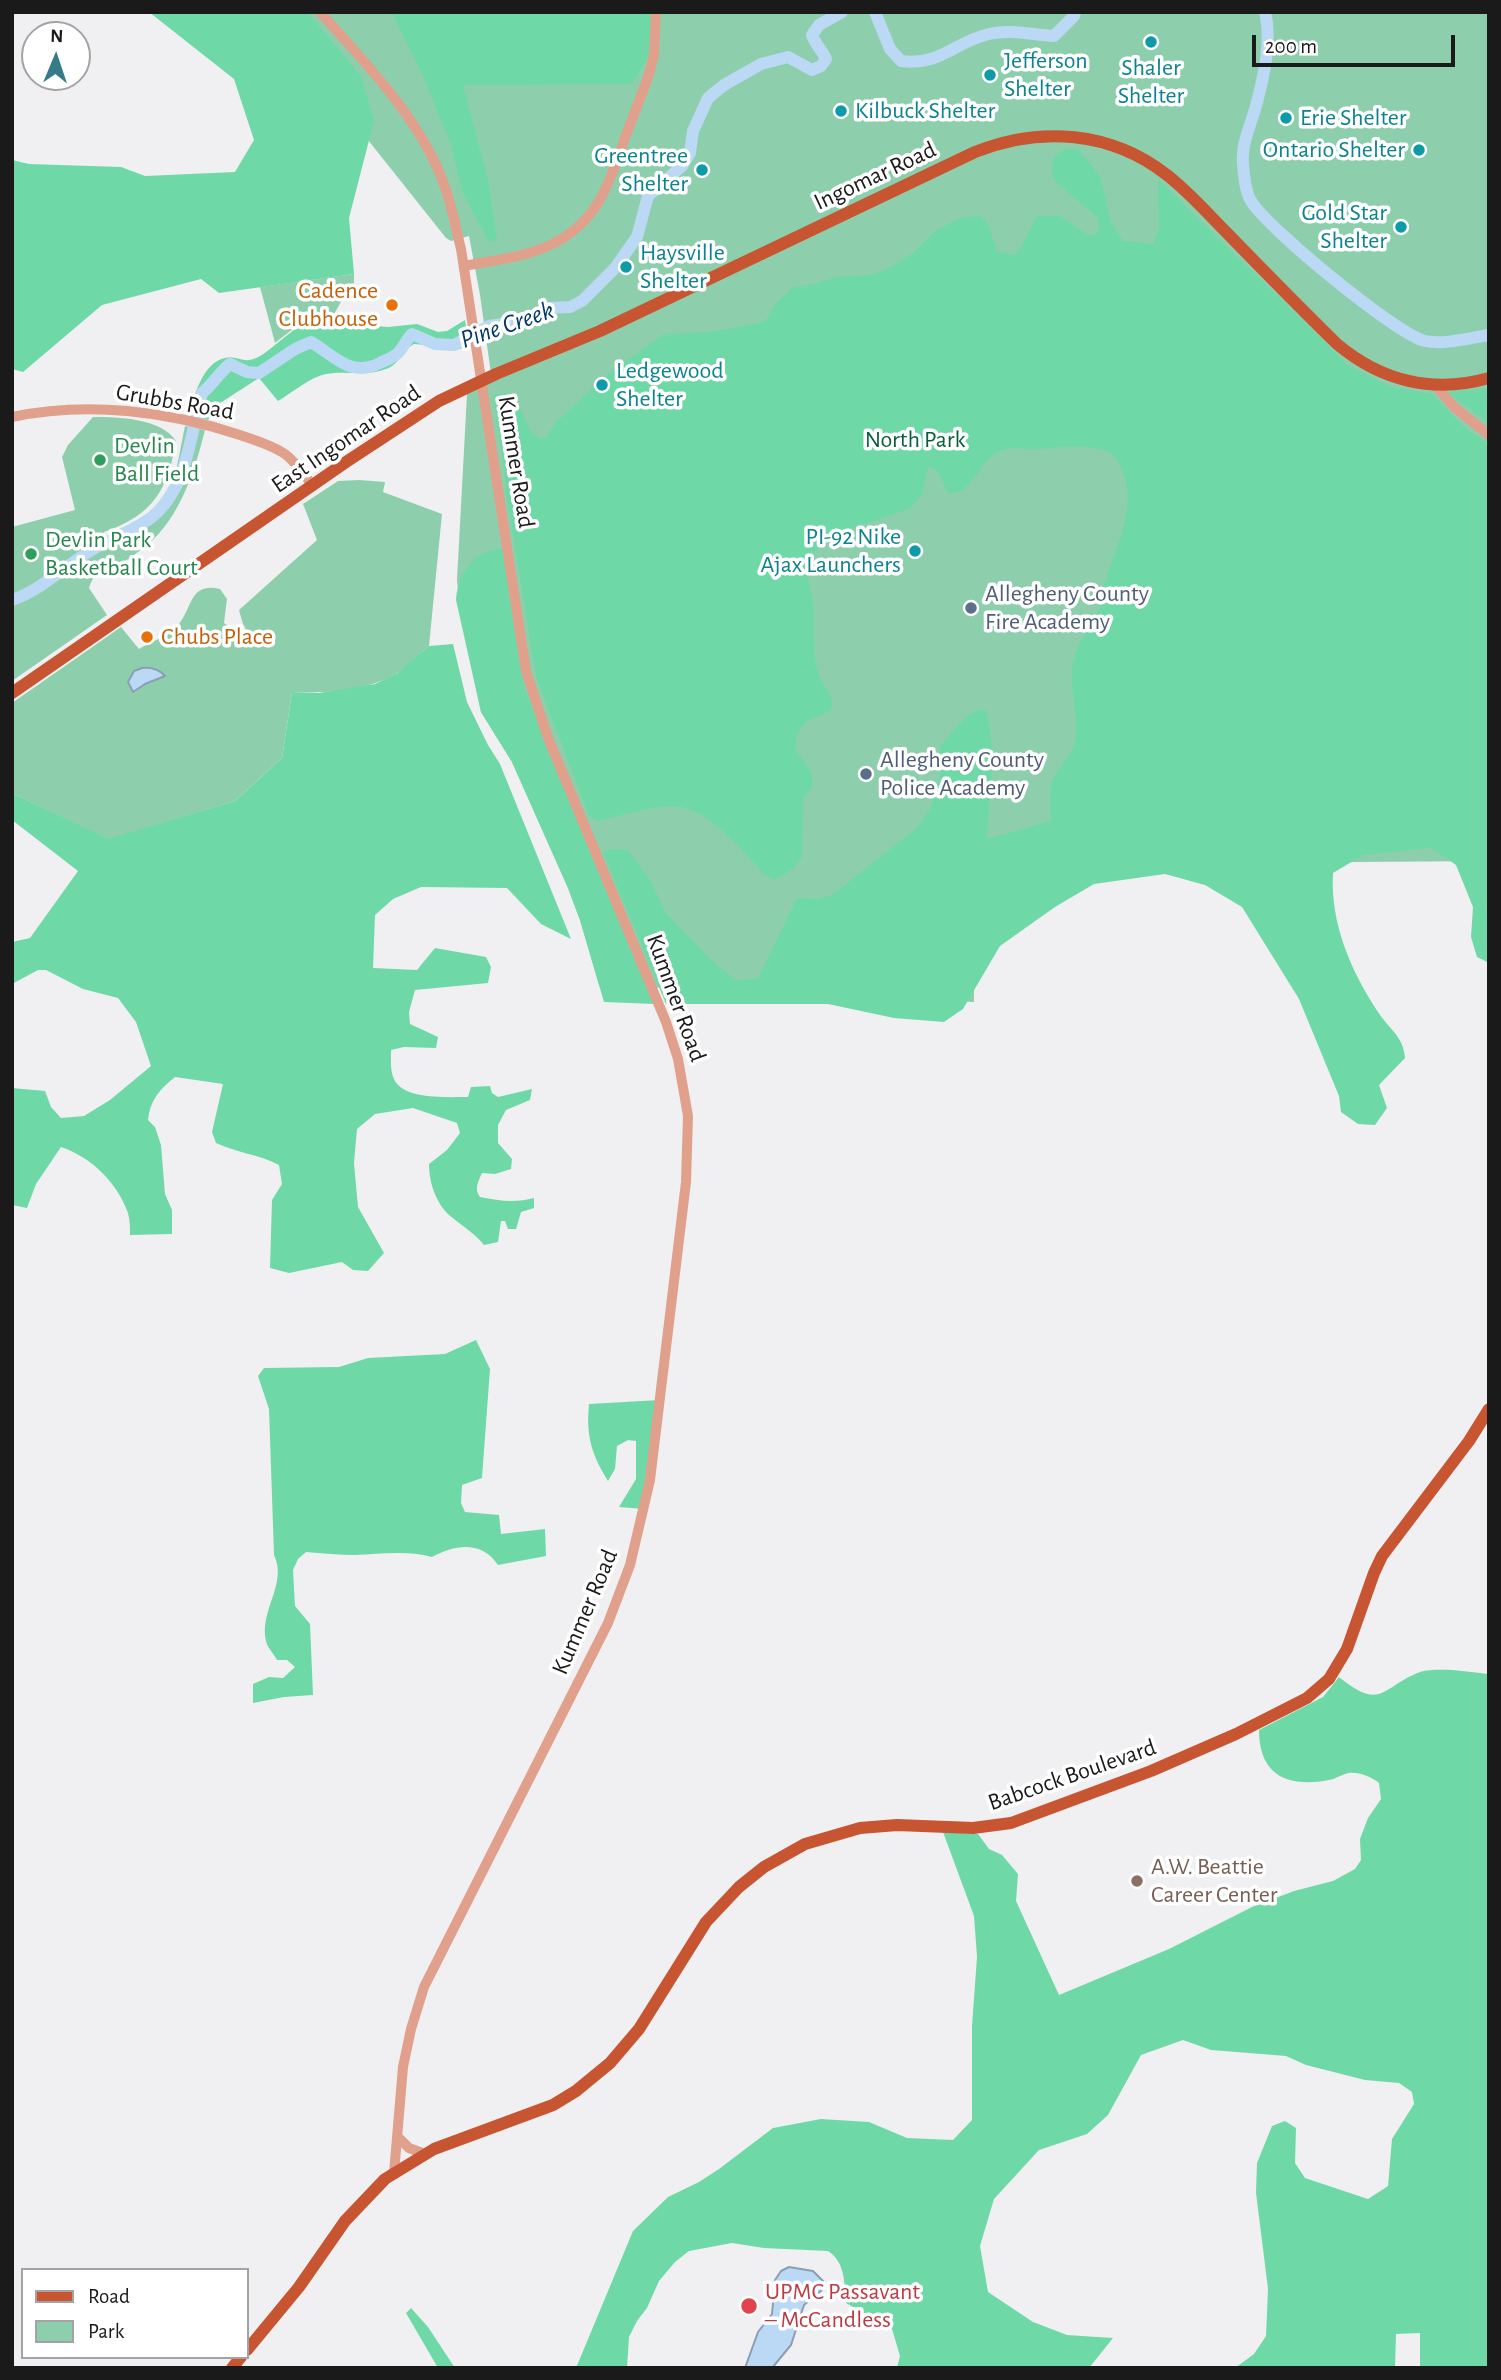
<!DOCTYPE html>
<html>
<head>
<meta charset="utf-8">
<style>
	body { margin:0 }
	#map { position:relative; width:1501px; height:2380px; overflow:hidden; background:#f0f0f2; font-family:"Alegreya Sans",sans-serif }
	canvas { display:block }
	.frame { position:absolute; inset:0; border:14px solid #1a1a1b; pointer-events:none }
	.legend { position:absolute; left:21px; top:2268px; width:228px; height:91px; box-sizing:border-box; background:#fff; border:2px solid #a3a3a4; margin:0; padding:9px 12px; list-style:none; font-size:21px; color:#1a1a1b }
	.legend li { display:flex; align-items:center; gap:14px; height:35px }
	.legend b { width:35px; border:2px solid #a3a3a4 }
	.north { position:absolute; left:21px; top:21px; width:70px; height:70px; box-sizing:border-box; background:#fff; border:2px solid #a3a3a4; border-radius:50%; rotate:2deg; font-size:19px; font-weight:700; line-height:28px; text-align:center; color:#1a1a1b }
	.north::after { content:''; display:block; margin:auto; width:24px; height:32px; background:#367b88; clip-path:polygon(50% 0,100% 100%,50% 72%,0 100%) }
	.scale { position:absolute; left:1252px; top:35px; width:203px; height:32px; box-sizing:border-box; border:4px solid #1a1a1b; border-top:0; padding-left:9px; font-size:21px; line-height:24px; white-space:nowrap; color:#1a1a1b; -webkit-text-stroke:5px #fff; paint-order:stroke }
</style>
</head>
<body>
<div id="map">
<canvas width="1501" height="2380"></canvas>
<div class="frame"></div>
<ul class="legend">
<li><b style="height:9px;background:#c85531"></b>Road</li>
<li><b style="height:19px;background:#8dcfad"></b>Park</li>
</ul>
<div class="north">N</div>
<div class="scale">200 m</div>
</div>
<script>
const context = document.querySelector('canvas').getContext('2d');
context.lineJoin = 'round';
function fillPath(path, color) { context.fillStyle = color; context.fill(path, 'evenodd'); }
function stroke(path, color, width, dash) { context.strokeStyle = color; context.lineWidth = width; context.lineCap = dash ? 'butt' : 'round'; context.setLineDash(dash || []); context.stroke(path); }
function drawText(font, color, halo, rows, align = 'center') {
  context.font = font + ' "Alegreya Sans",sans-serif'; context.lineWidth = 7; context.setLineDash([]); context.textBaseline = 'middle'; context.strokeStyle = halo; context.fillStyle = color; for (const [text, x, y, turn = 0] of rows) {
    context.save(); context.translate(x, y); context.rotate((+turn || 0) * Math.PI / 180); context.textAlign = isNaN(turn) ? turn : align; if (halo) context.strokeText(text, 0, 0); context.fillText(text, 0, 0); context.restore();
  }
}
fillPath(new Path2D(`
	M 278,12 L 1489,12 L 1489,861 L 974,865 L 974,1002 L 599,985 L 580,920 L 568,888 L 512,762 L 481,712 L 460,613 L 457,580 L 467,394 L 492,381 L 480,295 L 469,236 L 451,241 L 446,238 L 364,135 Z
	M 354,274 L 354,286 L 342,300 L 333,316 C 308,315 294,328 275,343 L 260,287 Z
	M 93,417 C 118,417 161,418 176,441 C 168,490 153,515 104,532 L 103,539 C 114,534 128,531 138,525 C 175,504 177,463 185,426 L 205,430 C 195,470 180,518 147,545 C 135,555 120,564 107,573 C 96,573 92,578 89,588 L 107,615 L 12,681 L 12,527 L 75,510 L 62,457 L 68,445 Z
	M 359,480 L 385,482 L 383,492 L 442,514 L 429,646 C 418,655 407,667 395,674 C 364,692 326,693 292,692 L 282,758 L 235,801 L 108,840 L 12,793 L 12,703 L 121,627 L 139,649 C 151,642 173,634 181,621 C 192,606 191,582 220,589 L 227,599 L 224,623 L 254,644 L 243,624 L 239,610 L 317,540 L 303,504 L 338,481 Z`), '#8dcfad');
fillPath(new Path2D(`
	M 149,12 L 307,12 L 361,76 L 374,121 L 349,218 L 354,274 L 219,293 L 201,279 L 102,305 L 23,372 L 12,369 L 12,160 L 29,164 L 121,167 L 145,176 L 235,172 L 254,140 L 234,79 Z
	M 386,12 L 650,12 L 655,45 L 632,84 L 463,85 L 488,180 L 497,240 L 489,242 L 462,191 L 450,141 L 422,74 L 393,15 Z
	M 1065,149 L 1078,149 L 1100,176 L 1111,223 L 1123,241 L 1153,244 L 1159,229 L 1158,179 L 1348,365 L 1391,387 L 1432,394 L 1465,428 L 1489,444 L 1489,963 L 1477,957 L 1471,937 L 1473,907 L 1456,865 L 1431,848 L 1363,855 L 1333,873 C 1330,923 1351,971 1378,1012 C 1389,1029 1404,1037 1405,1058 L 1379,1085 L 1387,1108 L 1375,1125 L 1358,1124 L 1341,1112 L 1339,1096 L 1299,999 L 1242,907 L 1205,885 L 1165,874 L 1094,884 L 1055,907 L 1000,946 L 963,1009 L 944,1022 L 894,1018 L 828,1004 L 666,1004 L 603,853 L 612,849 L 628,850 L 651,882 L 666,913 L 710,959 L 737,981 L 758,978 L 797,898 L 817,899 L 832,895 L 917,828 L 930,809 L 940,778 L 942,757 L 939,747 C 951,736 968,706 986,710 C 998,753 988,796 987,839 L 1051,821 C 1051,808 1048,791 1053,779 C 1059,765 1072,757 1075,742 C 1080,716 1068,689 1073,662 C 1077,643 1090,627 1099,610 C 1102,603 1101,596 1103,589 C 1113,553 1141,502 1120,466 C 1116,457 1112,451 1101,449 C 1080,445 1059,447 1038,449 C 1024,450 1008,445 996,453 C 979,463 972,495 949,493 C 941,484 942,468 928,467 L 922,495 L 909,509 L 847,530 L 811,554 C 803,570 811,586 813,602 C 815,627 811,654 820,678 C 823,686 832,694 832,702 C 834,715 811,716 804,724 C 797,731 796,740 795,749 C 807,767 823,779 803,798 L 802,857 L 793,869 L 774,880 L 765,875 C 744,852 706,805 672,806 C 648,807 621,816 597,821 L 589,816 L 536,677 L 506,493 L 504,468 L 493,395 L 513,393 L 531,432 L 540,439 L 546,438 L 555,423 L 609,373 L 664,334 L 710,332 L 760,323 L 766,320 L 776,303 L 792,288 L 815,284 L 836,277 L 872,275 L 890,268 L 913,253 L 935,231 L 958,219 L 980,215 L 988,224 L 997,251 L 1014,255 L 1021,247 L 1037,216 L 1060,216 L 1088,235 L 1094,235 L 1099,230 L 1098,218 L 1055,181 L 1052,176 L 1053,158 Z
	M 319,316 L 333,316 L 365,325 L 388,327 L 417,324 L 438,332 L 447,331 L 465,320 L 469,346 C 444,356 437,345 414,344 C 402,350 399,365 386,369 C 366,377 346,370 326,374 C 310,377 292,393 278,401 L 259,378 L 217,405 L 208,420 L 189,415 C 193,398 203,362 225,358 C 242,355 244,368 266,352 C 284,339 297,324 319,316 Z
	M 1489,388 L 1489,424 L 1448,392 Z
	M 503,548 L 525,689 L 654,1004 L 604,1002 L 580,920 L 568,888 L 512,762 L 481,712 L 456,600 C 457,581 468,560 486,552 C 490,550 498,549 503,548 Z
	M 453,644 L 467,702 L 488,745 L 500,764 L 571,939 L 541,924 L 507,888 L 421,887 L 393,899 L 375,915 L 373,968 L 417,970 L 435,948 L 486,957 L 491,967 L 488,983 L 415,990 L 409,1012 L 410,1024 L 438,1037 L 436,1048 L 404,1047 L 391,1050 C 391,1058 390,1071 394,1079 C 403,1100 448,1097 468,1097 L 471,1087 L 490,1086 L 492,1093 L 498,1097 L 532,1089 L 530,1100 L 506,1110 L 498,1125 L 498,1143 L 512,1159 L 511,1169 L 495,1174 L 482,1173 C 478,1182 474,1189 480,1197 C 499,1201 516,1203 534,1198 L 534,1208 L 521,1212 L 516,1229 L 508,1229 L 505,1221 L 501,1221 L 498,1242 L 484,1245 C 475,1234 465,1228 454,1219 C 437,1207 429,1184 429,1164 L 447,1150 L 460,1133 L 457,1123 L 413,1108 L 375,1114 L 357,1129 L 354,1163 L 358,1207 L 384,1253 L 368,1271 L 353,1270 L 342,1262 L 289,1273 L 270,1268 L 272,1200 L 282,1184 L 279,1165 C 258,1154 237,1153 216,1143 L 212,1132 L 223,1084 L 175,1077 C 160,1089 150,1100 148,1120 L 155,1127 L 161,1145 L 165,1194 L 172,1210 L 172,1234 L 130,1235 C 130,1228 130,1220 128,1213 C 117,1182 91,1157 61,1147 L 36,1184 L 27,1208 L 12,1205 L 12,1088 L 45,1091 L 51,1107 L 61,1118 L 84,1116 L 110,1100 L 151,1066 L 136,1022 L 118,998 L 83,989 L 46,970 L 38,970 L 12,984 L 12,942 L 30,938 L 78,871 L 12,820 L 12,793 L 108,839 L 235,801 L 282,758 L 292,692 L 319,693 L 375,684 L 397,673 L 429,646 Z
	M 476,1340 L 490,1369 L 482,1478 L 462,1485 L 461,1503 L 465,1512 L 499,1515 L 501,1534 L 545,1529 L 546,1556 L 498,1565 C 481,1540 455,1545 432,1557 C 406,1550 381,1554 355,1555 C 339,1555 322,1553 306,1552 L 298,1559 L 293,1570 L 295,1606 L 310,1624 L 313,1695 L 284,1697 L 253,1703 L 253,1684 L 269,1677 L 283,1678 L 295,1667 L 287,1660 L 277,1660 C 274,1654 267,1647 266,1641 C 259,1610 288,1584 274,1555 L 269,1409 L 258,1376 L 264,1368 L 339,1367 L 368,1358 L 445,1354 Z
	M 660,1400 L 644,1509 L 619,1507 L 636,1479 L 636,1441 L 628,1440 L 617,1446 L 615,1469 L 608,1481 C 591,1453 586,1436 589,1404 Z
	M 1453,1670 L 1489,1674 L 1489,2368 L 1420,2368 L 1420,2333 L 1396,2334 L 1395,2368 L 1235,2368 L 1254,2354 L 1266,2336 L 1268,2289 L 1256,2193 L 1257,2163 L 1272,2126 L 1285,2121 L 1296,2128 L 1295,2163 L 1305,2178 L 1368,2199 L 1388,2186 L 1392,2139 L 1414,2104 L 1412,2092 L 1399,2083 L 1365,2080 L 1306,2065 L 1286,2056 L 1211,2050 L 1183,2040 L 1141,2055 L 1108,2115 L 1087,2134 L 1039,2150 L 994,2199 L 980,2246 L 988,2292 L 1033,2322 L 1067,2335 L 1113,2338 L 1089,2368 L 897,2368 L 900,2356 L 892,2329 L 846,2303 C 844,2283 846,2263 828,2251 L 764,2248 L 732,2243 L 689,2251 L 675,2262 L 659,2281 L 647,2308 L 637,2321 L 629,2337 L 627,2368 L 576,2368 L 633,2231 L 668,2197 L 699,2182 L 719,2169 L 773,2128 L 821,2119 L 869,2122 L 907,2138 L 953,2140 L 972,2120 L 972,2026 L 977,1957 L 974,1916 L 943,1832 L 978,1834 L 989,1849 L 1002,1855 L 1018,1874 L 1016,1901 L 1059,1995 L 1169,1949 L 1252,1907 L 1294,1891 L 1333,1881 L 1355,1869 L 1361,1860 L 1360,1839 L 1368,1818 L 1381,1799 L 1379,1783 C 1371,1777 1360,1772 1349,1773 C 1342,1774 1336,1779 1329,1780 C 1287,1788 1259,1775 1259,1730 L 1323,1697 L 1339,1677 C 1382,1712 1381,1687 1420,1672 C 1430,1669 1443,1670 1453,1670 Z
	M 411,2308 L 428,2327 L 455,2368 L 438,2368 L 406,2313 Z`), '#6ed9a7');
const water = new Path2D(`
	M 142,668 C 151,667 159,669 165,676 L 145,684 L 133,692 L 128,682 L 134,671 Z
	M 789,2267 L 813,2271 L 823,2281 L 822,2290 L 804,2305 L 791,2345 L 772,2368 L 745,2368 L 758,2332 L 772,2314 L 775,2280 L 781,2271 Z`);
fillPath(water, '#bbd8f4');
stroke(water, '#8b9fb3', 2);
stroke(new Path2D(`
	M 875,12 L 890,49 L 901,61 C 941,66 954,42 989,34 C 1011,29 1032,35 1054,36 L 1074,16 L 1075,12
	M 1265,12 C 1272,40 1264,75 1257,102 C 1252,123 1241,142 1243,164 C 1244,175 1245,191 1251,201 C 1266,227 1397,335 1425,341 C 1445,345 1469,338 1489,335
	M 12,600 C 41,590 64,567 90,551 C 109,539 134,531 152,517 C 188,487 190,435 202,393 C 213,384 219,373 230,364 L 247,372 L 259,373 L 295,349 L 311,342 C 335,356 350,378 380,363 C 386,360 395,357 399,352 C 404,346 406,340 412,334 L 435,344 L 454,345 L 489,326 L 525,321 L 549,308 L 570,307 L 582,301 L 615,268 L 637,237 L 648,196 L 682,166 L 690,153 L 693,131 L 708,98 L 724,85 L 761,64 L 788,57 L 812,70 L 821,66 L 826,59 C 822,50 815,44 812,35 L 819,25 L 842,12`), '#bbd8f4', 12);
stroke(new Path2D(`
	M 320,12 C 367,65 421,119 445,187 C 452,207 456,229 461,249 L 526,671 L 548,738 L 666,1022 L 678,1059 L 688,1116 L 686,1182 L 650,1480 L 630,1565 L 608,1623 L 424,1987 L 411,2029 L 403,2067 L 394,2173
	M 464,266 C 495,260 530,257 558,241 C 601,217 611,177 626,135 C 634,114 642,94 649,74 L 654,55 L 656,12
	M 1436,386 L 1454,407 L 1489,435
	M 12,417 C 87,401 168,411 240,435 C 255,440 272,445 285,454 C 296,462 304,475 313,486
	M 398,2137 L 409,2148 L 425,2154`), '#e0a08c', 10);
stroke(new Path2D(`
	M 12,693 L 346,462 L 439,401 L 496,374 L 600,331 L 975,152 C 1040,126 1111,131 1167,175 C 1189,192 1208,214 1228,234 C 1264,271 1300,308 1337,344 C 1381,381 1433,394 1489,378
	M 247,2350 L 299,2287 L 345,2221 L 385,2179 L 434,2149 L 553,2105 L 576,2091 L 610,2063 L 639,2029 L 706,1922 L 739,1887 L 764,1867 L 805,1844 L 860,1828 L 897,1825 L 973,1828 L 1011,1823 L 1151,1771 L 1236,1734 L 1307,1698 L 1329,1679 L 1347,1649 L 1374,1573 L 1382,1556 L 1469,1441 L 1489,1409
	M 232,2368 L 241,2357`), '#c85531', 12);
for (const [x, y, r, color] of [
	[1151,42,7,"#0f9aa8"],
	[990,75,7,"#0f9aa8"],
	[841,111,7,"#0f9aa8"],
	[1286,118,7,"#0f9aa8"],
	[1419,150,7,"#0f9aa8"],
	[702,170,7,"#0f9aa8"],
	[1401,227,7,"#0f9aa8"],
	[626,267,7,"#0f9aa8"],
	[392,305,7,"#e8710a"],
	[602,385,7,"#0f9aa8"],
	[100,460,7,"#2e9e5b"],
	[915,551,7,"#0f9aa8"],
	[31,554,7,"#2e9e5b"],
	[971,608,7,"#5c6f8a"],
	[147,637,7,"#e8710a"],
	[866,774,7,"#5c6f8a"],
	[1137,1881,7,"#8d6e63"],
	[749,2306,9,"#e0444e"]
]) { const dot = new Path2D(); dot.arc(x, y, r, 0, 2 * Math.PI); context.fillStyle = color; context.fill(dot); stroke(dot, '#fff', 2.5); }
drawText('24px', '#0d838f', '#fff', [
	["Jefferson",1004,61],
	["Shelter",1004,89],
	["Shaler",1151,68,"center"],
	["Shelter",1151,96,"center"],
	["Kilbuck Shelter",855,111],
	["Erie Shelter",1300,118],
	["Ontario Shelter",1405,150,"right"],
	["Greentree",688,156,"right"],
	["Shelter",688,184,"right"],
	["Gold Star",1387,213,"right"],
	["Shelter",1387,241,"right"],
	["Haysville",640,253],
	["Shelter",640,281],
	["Ledgewood",616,371],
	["Shelter",616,399],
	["PI-92 Nike",901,537,"right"],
	["Ajax Launchers",901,565,"right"]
], 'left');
drawText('24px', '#1a1a1b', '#fff', [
	["Ingomar Road",875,176,-25],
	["Grubbs Road",175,402,10],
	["East Ingomar Road",346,439,-34],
	["Kummer Road",516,462,81],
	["Kummer Road",676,998,70],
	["Kummer Road",585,1612,-67],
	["Babcock Boulevard",1072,1775,-19]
]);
drawText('24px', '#c56008', '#fff', [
	["Cadence",378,291],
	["Clubhouse",378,319],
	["Chubs Place",161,637,"left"]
], 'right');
drawText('24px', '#075f3f', '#fff', [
	["North Park",915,440]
]);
drawText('24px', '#27864d', '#fff', [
	["Devlin",114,446],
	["Ball Field",114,474],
	["Devlin Park",45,540],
	["Basketball Court",45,568]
], 'left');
drawText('24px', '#4e5e75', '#fff', [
	["Allegheny County",985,594],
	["Fire Academy",985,622],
	["Allegheny County",880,760],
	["Police Academy",880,788]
], 'left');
drawText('24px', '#785e54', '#fff', [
	["A.W. Beattie",1151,1867],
	["Career Center",1151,1895]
], 'left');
drawText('24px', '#be3a42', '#fff', [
	["UPMC Passavant",765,2292],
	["– McCandless",765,2320]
], 'left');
drawText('italic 26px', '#003964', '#fff', [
	["Pine Creek",507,325,-19]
]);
</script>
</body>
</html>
